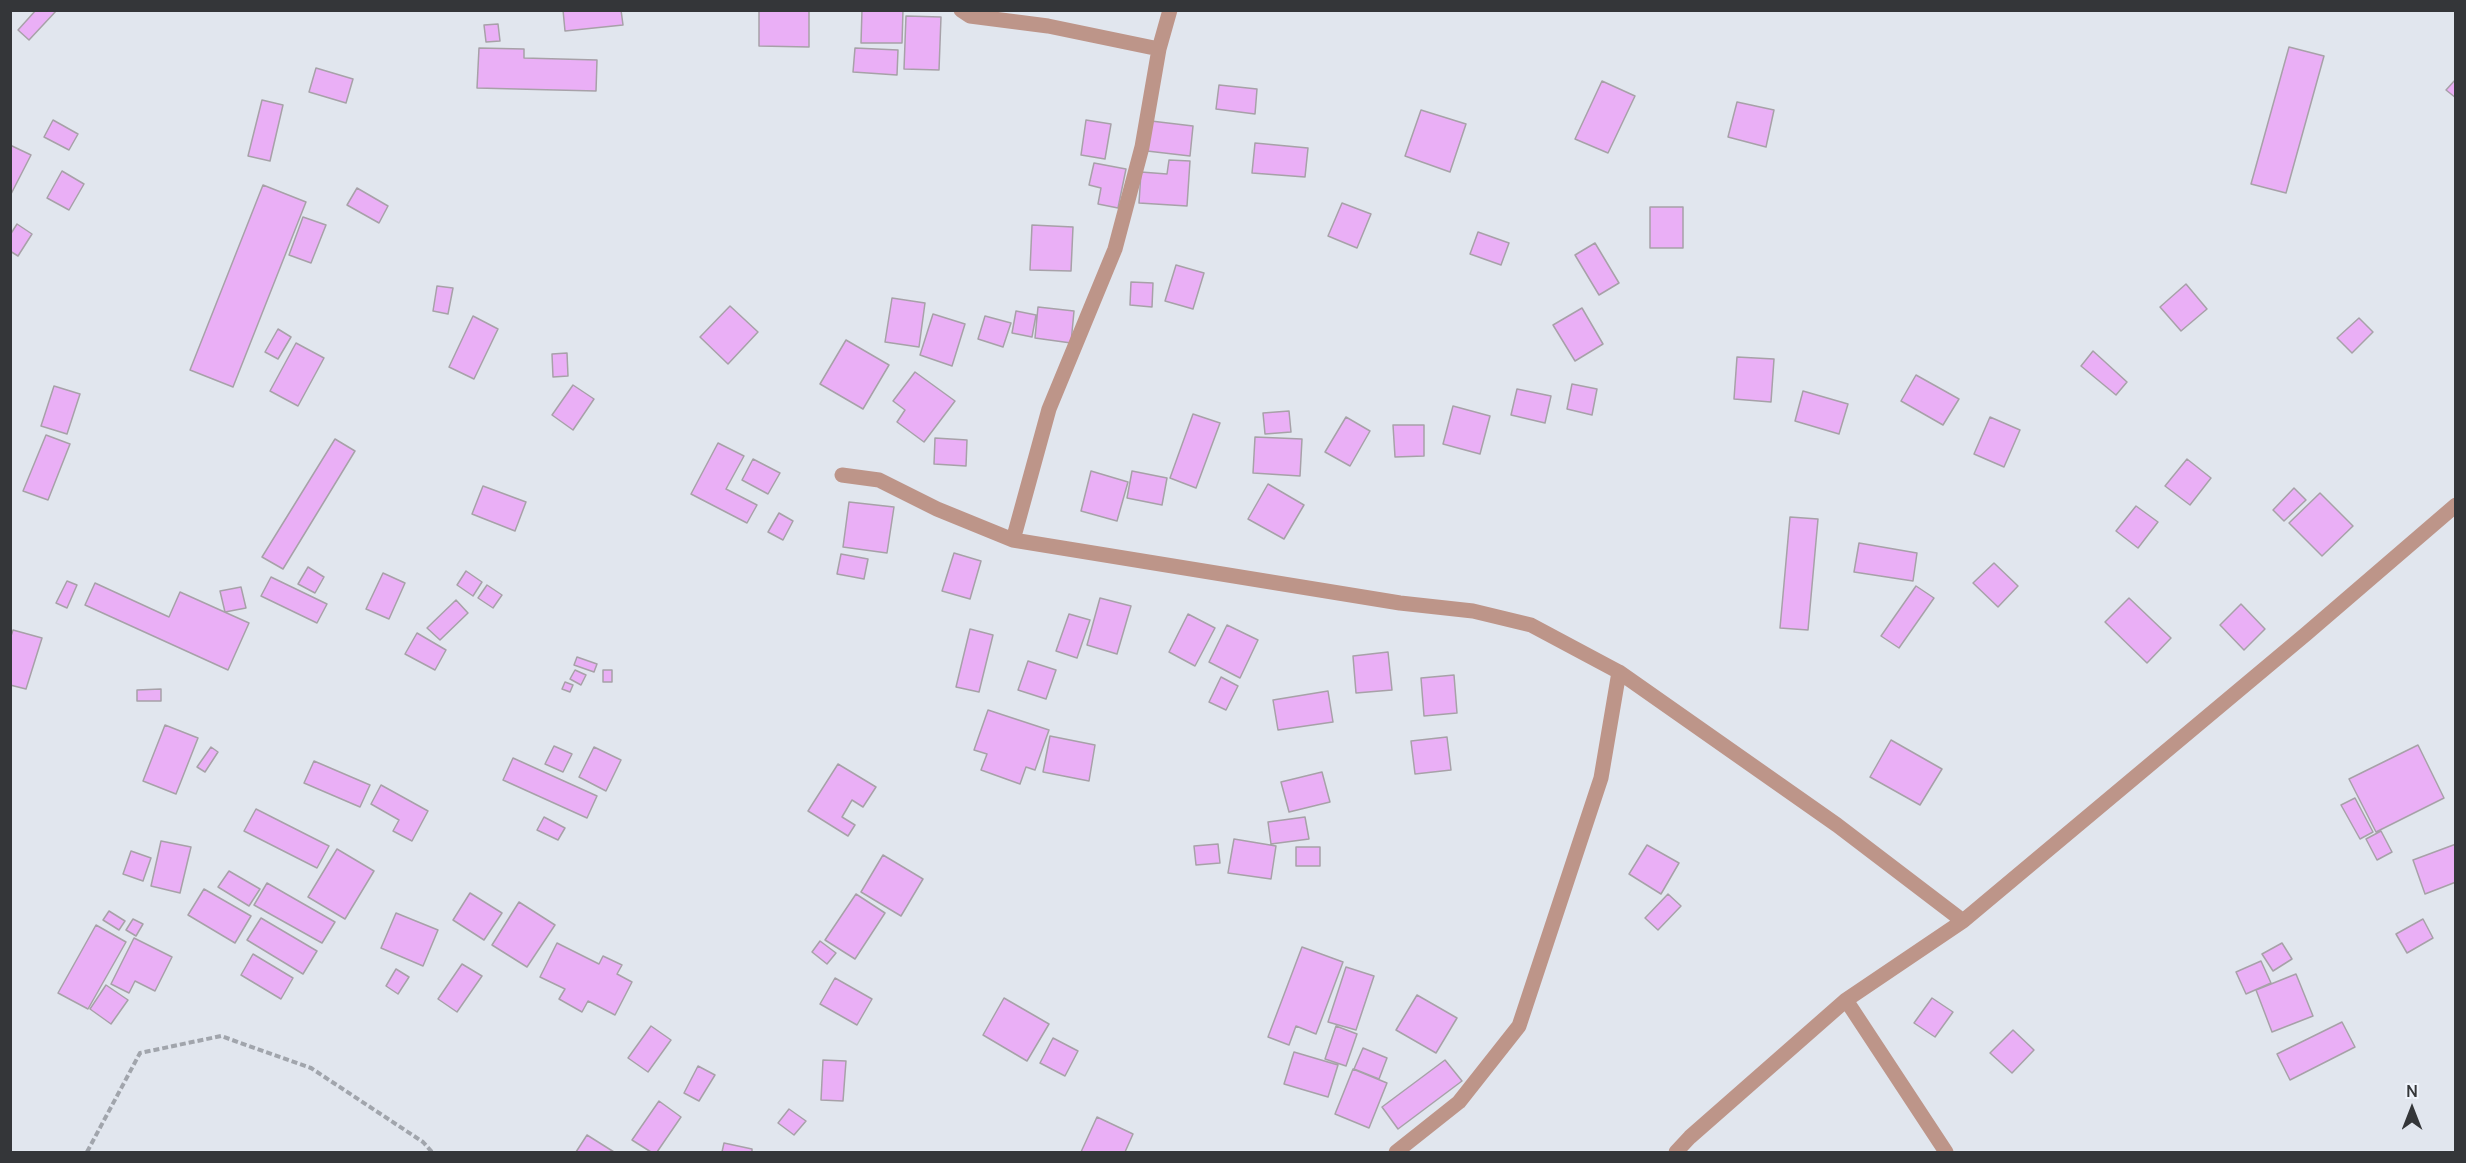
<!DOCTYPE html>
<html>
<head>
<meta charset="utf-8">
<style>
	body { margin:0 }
	#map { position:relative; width:2466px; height:1163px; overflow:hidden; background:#e1e6ee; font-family:Manrope,sans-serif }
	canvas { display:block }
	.frame { position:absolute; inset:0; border:12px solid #343639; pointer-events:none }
	.north { position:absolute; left:2382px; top:1079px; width:60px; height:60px; -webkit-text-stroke:4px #eff4fc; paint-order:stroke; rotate:0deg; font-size:16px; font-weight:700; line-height:24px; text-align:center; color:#343639 }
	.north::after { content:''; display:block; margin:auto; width:21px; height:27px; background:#343639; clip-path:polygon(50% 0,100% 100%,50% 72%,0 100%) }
</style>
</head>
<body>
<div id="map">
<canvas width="2466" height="1163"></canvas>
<div class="frame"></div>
<div class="north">N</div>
</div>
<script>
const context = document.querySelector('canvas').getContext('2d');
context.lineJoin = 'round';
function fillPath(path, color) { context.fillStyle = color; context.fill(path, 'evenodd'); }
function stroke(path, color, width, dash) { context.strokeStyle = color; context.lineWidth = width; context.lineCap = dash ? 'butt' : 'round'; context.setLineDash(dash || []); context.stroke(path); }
const building = new Path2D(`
	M 36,10 L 57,10 L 29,40 L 18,30 Z
	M 563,10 L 621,10 L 623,25 L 565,31 Z
	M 759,10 L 809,10 L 809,47 L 759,46 Z
	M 862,10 L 903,10 L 902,43 L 861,43 Z
	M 906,16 L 941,17 L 939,70 L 904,69 Z
	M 498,24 L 500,41 L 486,42 L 484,25 Z
	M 2289,47 L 2324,56 L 2286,193 L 2251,184 Z
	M 479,48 L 524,49 L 524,58 L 597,60 L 596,91 L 477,88 Z
	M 855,48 L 898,50 L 897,75 L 853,72 Z
	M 316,68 L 353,79 L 346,103 L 309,92 Z
	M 2456,79 L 2456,98 L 2446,90 Z
	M 1602,81 L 1635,96 L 1608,153 L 1575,139 Z
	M 1219,85 L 1257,89 L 1255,114 L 1216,109 Z
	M 262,100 L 283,105 L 270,161 L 248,156 Z
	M 1737,102 L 1774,110 L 1766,147 L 1728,137 Z
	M 1421,110 L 1466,124 L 1450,172 L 1405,156 Z
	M 53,120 L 78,134 L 69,150 L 44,137 Z
	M 1086,120 L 1111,124 L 1105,159 L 1081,155 Z
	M 1151,121 L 1193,126 L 1190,156 L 1147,151 Z
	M 1255,143 L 1308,148 L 1305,177 L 1252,173 Z
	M 10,145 L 31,155 L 10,196 Z
	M 1169,160 L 1190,161 L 1187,206 L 1139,203 L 1141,172 L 1167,174 Z
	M 1094,163 L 1126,169 L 1118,208 L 1098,204 L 1101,188 L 1089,185 Z
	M 62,171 L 84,184 L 69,210 L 47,198 Z
	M 263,185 L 306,202 L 233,387 L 190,370 Z
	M 357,188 L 388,206 L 379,223 L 347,205 Z
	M 1342,203 L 1371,214 L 1357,248 L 1328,236 Z
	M 1650,207 L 1683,207 L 1683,248 L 1650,248 Z
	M 303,217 L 326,225 L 311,263 L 289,255 Z
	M 17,224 L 32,234 L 18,256 L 10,251 L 10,235 Z
	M 1032,225 L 1073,227 L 1071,271 L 1030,270 Z
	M 1478,232 L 1509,243 L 1501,265 L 1470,254 Z
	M 1595,243 L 1619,283 L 1599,295 L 1575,255 Z
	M 1176,265 L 1204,273 L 1193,309 L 1165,301 Z
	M 1131,282 L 1153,283 L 1152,307 L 1130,305 Z
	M 2186,284 L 2207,309 L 2181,331 L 2160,307 Z
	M 437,286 L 453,288 L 448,314 L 433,311 Z
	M 892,298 L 925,303 L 919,347 L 885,342 Z
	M 730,306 L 758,332 L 728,364 L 700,337 Z
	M 1038,307 L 1074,311 L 1071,343 L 1035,338 Z
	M 1582,308 L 1603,344 L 1575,361 L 1553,325 Z
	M 1016,311 L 1036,315 L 1032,337 L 1012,333 Z
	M 933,314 L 965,324 L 952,366 L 920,355 Z
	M 473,316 L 498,329 L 474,379 L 449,367 Z
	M 985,316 L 1011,323 L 1003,347 L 978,339 Z
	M 2359,318 L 2373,332 L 2352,353 L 2337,338 Z
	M 278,329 L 291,337 L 278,359 L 265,352 Z
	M 846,340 L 889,365 L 863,409 L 820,384 Z
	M 296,343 L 324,358 L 298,406 L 270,391 Z
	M 2093,351 L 2127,382 L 2116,395 L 2081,366 Z
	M 567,353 L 568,376 L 553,377 L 552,354 Z
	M 1737,357 L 1774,359 L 1771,402 L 1734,399 Z
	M 915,372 L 955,401 L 924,442 L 897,422 L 905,410 L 893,401 Z
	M 1916,375 L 1959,399 L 1943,425 L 1901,401 Z
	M 1572,384 L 1597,389 L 1592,415 L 1567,409 Z
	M 573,385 L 594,399 L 573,430 L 552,415 Z
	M 54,386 L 80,394 L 67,434 L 41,426 Z
	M 1517,389 L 1551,396 L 1545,423 L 1511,415 Z
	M 1803,391 L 1848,404 L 1839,434 L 1795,421 Z
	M 1453,406 L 1490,416 L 1480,454 L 1443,444 Z
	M 1289,411 L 1291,432 L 1265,434 L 1263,413 Z
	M 1193,414 L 1220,423 L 1196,488 L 1170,478 Z
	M 1346,417 L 1370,431 L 1350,466 L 1325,452 Z
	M 1990,417 L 2020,430 L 2004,467 L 1974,454 Z
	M 1393,425 L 1424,425 L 1424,456 L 1395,457 Z
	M 46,435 L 70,444 L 48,500 L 23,491 Z
	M 1255,437 L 1302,439 L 1300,476 L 1253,473 Z
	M 935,438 L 967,440 L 966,466 L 934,464 Z
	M 335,439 L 355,451 L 283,569 L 262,557 Z
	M 718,443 L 744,456 L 726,489 L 757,505 L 747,523 L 691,494 Z
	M 753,459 L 780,473 L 768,494 L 742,480 Z
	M 2187,459 L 2211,478 L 2190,505 L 2165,486 Z
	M 1091,471 L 1128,482 L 1117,521 L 1081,511 Z
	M 1132,471 L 1167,478 L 1162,505 L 1127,498 Z
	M 1268,484 L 1304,505 L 1284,539 L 1248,519 Z
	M 483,486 L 526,502 L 515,531 L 472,514 Z
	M 2294,488 L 2306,500 L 2284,521 L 2273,510 Z
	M 2320,493 L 2353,526 L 2322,556 L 2289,523 Z
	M 849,502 L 894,507 L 887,553 L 843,547 Z
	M 2136,506 L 2158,522 L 2138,548 L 2116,531 Z
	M 779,513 L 793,521 L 783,540 L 768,532 Z
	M 1790,517 L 1818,519 L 1808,630 L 1780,628 Z
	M 1859,543 L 1917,553 L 1913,581 L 1854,572 Z
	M 954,553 L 981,561 L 970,599 L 942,591 Z
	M 841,554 L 868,559 L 864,579 L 837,574 Z
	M 1994,563 L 2018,586 L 1998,607 L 1973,583 Z
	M 308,567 L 324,577 L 315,593 L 298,584 Z
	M 466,571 L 482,582 L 473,596 L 457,585 Z
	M 383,573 L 405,583 L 389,619 L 366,609 Z
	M 271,577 L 327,604 L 317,623 L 261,596 Z
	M 67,581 L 77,585 L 67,608 L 56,603 Z
	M 95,583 L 169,617 L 180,592 L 249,623 L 228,670 L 85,605 Z
	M 487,585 L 502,595 L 493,608 L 478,598 Z
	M 1916,586 L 1934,598 L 1899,648 L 1881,636 Z
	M 241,587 L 246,608 L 225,612 L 220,591 Z
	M 1100,598 L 1131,606 L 1117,654 L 1087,645 Z
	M 2129,598 L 2171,638 L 2147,663 L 2105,622 Z
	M 456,600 L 468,613 L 440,640 L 427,628 Z
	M 2241,604 L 2265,629 L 2244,650 L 2220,625 Z
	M 1069,614 L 1090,620 L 1077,658 L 1056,651 Z
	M 1188,614 L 1215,628 L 1195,666 L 1169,652 Z
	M 1227,625 L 1258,640 L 1240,678 L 1209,662 Z
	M 970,629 L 993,635 L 979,692 L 956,687 Z
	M 13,630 L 42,638 L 26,689 L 10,685 L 10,639 Z
	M 417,633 L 446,650 L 435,670 L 405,654 Z
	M 1388,652 L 1392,690 L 1356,693 L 1353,656 Z
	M 577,657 L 597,664 L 594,672 L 574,665 Z
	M 1028,661 L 1056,670 L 1046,699 L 1018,690 Z
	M 575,670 L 586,675 L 581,685 L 570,679 Z
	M 603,670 L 612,670 L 612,682 L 603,682 Z
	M 1454,675 L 1457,713 L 1424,716 L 1421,678 Z
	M 1221,677 L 1238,686 L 1226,710 L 1209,702 Z
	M 565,682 L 573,685 L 570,692 L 562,689 Z
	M 161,689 L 161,701 L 137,701 L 137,690 Z
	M 1328,691 L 1333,722 L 1278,730 L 1273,700 Z
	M 988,710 L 1049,730 L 1035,770 L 1026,767 L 1020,784 L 981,770 L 987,754 L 974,750 Z
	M 165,725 L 198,738 L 176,794 L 143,781 Z
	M 1050,736 L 1095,745 L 1089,781 L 1043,772 Z
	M 1447,737 L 1451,770 L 1415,774 L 1411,741 Z
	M 1891,740 L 1942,769 L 1920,805 L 1870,777 Z
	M 2418,745 L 2444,798 L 2376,832 L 2349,779 Z
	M 554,746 L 572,754 L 563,772 L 545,764 Z
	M 211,747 L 218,752 L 205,772 L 197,767 Z
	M 594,747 L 621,760 L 606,791 L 579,777 Z
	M 513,758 L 597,796 L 587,818 L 503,780 Z
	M 314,761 L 370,785 L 360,807 L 304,783 Z
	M 838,764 L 876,787 L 863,807 L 852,800 L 842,817 L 855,825 L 848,836 L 808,811 Z
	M 1322,772 L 1330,802 L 1289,812 L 1281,782 Z
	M 381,785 L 428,811 L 412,841 L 393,831 L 399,820 L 371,804 Z
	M 2355,798 L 2373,832 L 2360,839 L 2341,805 Z
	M 256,809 L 329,846 L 317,868 L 244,831 Z
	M 544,817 L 565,828 L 558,840 L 537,830 Z
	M 1305,817 L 1309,839 L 1271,844 L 1268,822 Z
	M 2381,831 L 2392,852 L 2377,860 L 2366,839 Z
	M 1234,839 L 1276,846 L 1271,879 L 1228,873 Z
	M 161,841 L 191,847 L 180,893 L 151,886 Z
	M 1218,844 L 1220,863 L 1196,865 L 1194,846 Z
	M 2456,844 L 2456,882 L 2425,894 L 2413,860 Z
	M 1647,845 L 1679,863 L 1661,894 L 1629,874 Z
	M 1296,847 L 1320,847 L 1320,866 L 1296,866 Z
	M 337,849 L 374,871 L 345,919 L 308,897 Z
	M 131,851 L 151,858 L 143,881 L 123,874 Z
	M 883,855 L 923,879 L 901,916 L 861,892 Z
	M 229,871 L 260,889 L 249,906 L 218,887 Z
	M 267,883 L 335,922 L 322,943 L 254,905 Z
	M 204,889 L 251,916 L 235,943 L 188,915 Z
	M 470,893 L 502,913 L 484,940 L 453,920 Z
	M 856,894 L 885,913 L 855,959 L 825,940 Z
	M 1668,894 L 1681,906 L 1658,930 L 1645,918 Z
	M 519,902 L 555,925 L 527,967 L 492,945 Z
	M 109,911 L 125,921 L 119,930 L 103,920 Z
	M 396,913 L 438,930 L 423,966 L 381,948 Z
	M 261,918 L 317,951 L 303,974 L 247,940 Z
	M 133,919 L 143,924 L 136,936 L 126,930 Z
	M 2423,919 L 2433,938 L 2407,953 L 2396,934 Z
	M 96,925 L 126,942 L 88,1009 L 58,993 Z
	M 134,938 L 172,957 L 155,991 L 135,981 L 129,993 L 111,984 Z
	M 820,941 L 836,953 L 827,964 L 812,952 Z
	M 557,943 L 599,964 L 603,956 L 622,965 L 617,974 L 632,982 L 615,1015 L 588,1001 L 582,1012 L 559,999 L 565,989 L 540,977 Z
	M 2282,943 L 2292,959 L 2273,971 L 2262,954 Z
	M 1302,947 L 1343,962 L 1316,1034 L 1296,1026 L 1289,1045 L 1268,1037 Z
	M 253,954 L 293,978 L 281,999 L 241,975 Z
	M 2261,961 L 2271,983 L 2246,994 L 2236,972 Z
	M 462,964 L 482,976 L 457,1012 L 438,999 Z
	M 1346,967 L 1374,976 L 1356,1030 L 1328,1022 Z
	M 396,969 L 409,977 L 398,994 L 386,986 Z
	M 2296,974 L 2313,1016 L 2272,1032 L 2256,990 Z
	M 835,978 L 872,999 L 857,1025 L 820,1004 Z
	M 106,985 L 128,1000 L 111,1024 L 90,1009 Z
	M 1417,995 L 1457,1018 L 1436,1053 L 1396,1030 Z
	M 1004,998 L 1049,1024 L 1027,1061 L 983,1035 Z
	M 1932,998 L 1953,1012 L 1935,1037 L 1914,1023 Z
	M 2342,1022 L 2355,1047 L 2290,1080 L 2277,1054 Z
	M 651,1026 L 671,1040 L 648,1072 L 628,1058 Z
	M 1336,1026 L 1357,1034 L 1346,1066 L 1325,1059 Z
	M 2013,1030 L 2034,1050 L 2012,1073 L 1990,1053 Z
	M 1053,1038 L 1078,1051 L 1065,1076 L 1040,1063 Z
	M 1363,1048 L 1387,1058 L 1379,1079 L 1354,1069 Z
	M 1294,1052 L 1338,1065 L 1328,1097 L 1284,1084 Z
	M 823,1060 L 846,1061 L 843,1101 L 821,1100 Z
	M 1445,1060 L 1462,1081 L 1398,1129 L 1382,1107 Z
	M 698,1066 L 715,1075 L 699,1101 L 684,1093 Z
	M 1353,1069 L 1387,1083 L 1369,1128 L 1335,1114 Z
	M 659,1101 L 681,1117 L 657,1152 L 651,1152 L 632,1140 Z
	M 789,1109 L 806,1121 L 794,1135 L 778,1123 Z
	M 1097,1117 L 1133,1134 L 1125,1152 L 1081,1152 Z
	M 587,1135 L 614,1152 L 576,1152 Z
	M 724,1143 L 752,1149 L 752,1152 L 722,1152 Z`);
fillPath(building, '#eaaff6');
stroke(building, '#a7a1a8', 1.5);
stroke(new Path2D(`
	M 87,1152 L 140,1053 L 221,1036 L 311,1068 L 423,1142 L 432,1152`), '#a1a5ac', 4, [6, 3]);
stroke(new Path2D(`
	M 961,10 L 970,16 L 1048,26 L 1159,49
	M 842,475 L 879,480 L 937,509 L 1013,540 L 1400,603 L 1473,611 L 1531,625 L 1619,672 L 1837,825 L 1963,921
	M 1013,540 L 1049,409 L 1115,249 L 1142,147 L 1159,49 L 1170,10
	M 1846,1000 L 1946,1152
	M 1396,1152 L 1459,1102 L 1519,1026 L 1601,778 L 1619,672
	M 1676,1152 L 1690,1137 L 1846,1000 L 1963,921 L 2306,634 L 2456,505`), '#bd9589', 15);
</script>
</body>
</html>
